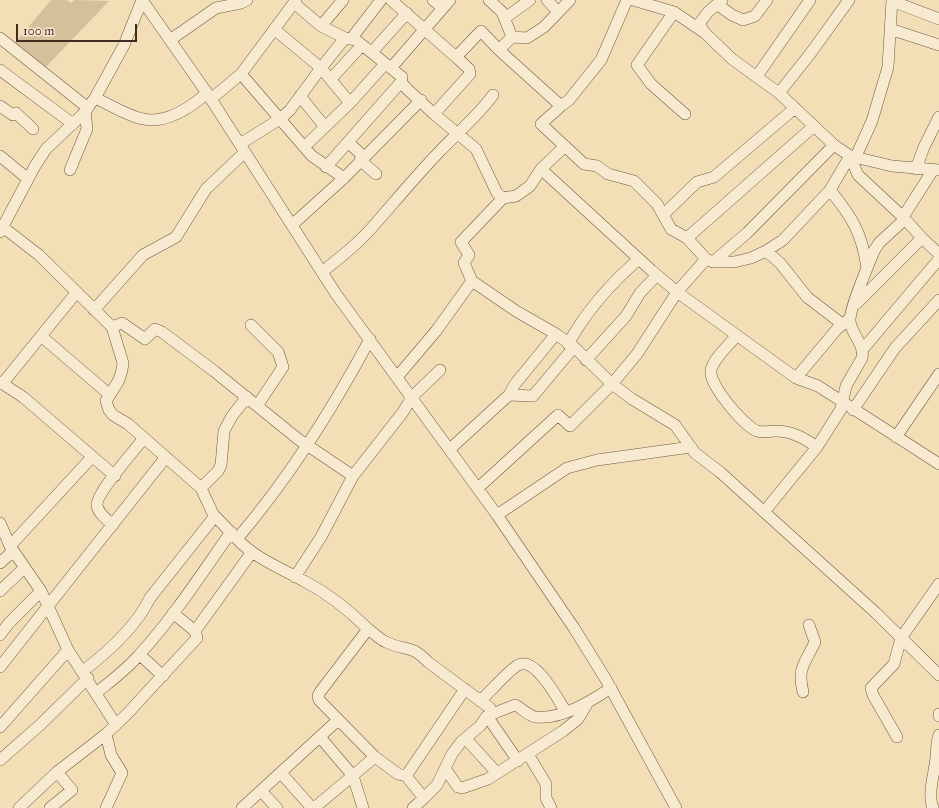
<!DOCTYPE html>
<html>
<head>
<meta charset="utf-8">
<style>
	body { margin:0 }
	#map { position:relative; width:939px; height:808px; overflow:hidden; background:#f3dfb6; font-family:"IM FELL Great Primer",serif }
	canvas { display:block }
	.scale { position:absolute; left:16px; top:24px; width:121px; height:18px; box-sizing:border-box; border:2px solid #432b1d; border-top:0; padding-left:5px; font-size:12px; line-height:14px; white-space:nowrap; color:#432b1d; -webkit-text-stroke:3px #f7ead0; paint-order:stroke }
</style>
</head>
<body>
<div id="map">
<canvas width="939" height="808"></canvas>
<div class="scale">100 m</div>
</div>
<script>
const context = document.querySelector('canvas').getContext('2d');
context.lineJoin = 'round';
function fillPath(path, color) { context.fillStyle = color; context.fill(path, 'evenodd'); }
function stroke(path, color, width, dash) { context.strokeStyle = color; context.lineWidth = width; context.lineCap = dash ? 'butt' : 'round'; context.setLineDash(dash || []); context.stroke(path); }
fillPath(new Path2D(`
	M 51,0 L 67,0 L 71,3 L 74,0 L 109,1 L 45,68 L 14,44 Z`), '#d5c09c');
const minor = new Path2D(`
	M 142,0 L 207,93 L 336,294 L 497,515 L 574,628 L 605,678 L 676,808
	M 391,0 L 456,57
	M 433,0 L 443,8
	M 489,0 L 502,12 L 512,37
	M 547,0 L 558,12
	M 633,0 L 674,12 L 705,33 L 732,59 L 779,93 L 834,145 L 850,156 L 892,166 L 939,170
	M 892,0 L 888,67 L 872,121 L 853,163 L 858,175 L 903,217 L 922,238 L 939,254
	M 892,1 L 939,19
	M 294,3 L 321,26 L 345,38 L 356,40 L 402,77 L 401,82 L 407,89 L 434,114 L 470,74 L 469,69 L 456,57 L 481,31 L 499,50 L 512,37 L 527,38 L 544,27 L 570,0
	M 718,5 L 732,15 L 743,20 L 755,16 L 767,0
	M 674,12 L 637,65 L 651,84 L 685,114
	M 505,18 L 530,0
	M 321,26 L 343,0
	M 274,29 L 321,68 L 350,103
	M 890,29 L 939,45
	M 705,33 L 699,24 L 708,12 L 722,0
	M 0,38 L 88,108
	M 351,39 L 381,0
	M 170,40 L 216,8 L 241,3 L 247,0
	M 499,50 L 561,106 L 569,100 L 601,60 L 627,0
	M 372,52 L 407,13
	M 391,68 L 450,0
	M 0,70 L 73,124
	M 241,74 L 312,156 L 344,178
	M 757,76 L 810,0
	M 331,79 L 362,45
	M 779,93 L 810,54 L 849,0
	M 300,96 L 325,127
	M 95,98 C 111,105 127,116 143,119 C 166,124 191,107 207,93
	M 211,99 L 241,74 L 296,0
	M 0,106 L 13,115 L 16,113 L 33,129
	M 561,106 L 541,124 L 584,164 L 597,166 L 608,174 L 634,181 L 657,204 L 671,229 L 687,238 L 706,259 L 713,262 L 734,262 L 751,258 L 766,251 L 783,240 L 830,190 L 850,156
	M 434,114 L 476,149 L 497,193 L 503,198
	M 348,142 L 364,157
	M 240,144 L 280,119 L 290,110 L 321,68 L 345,38
	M 304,147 L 350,103 L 385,64
	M 0,156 L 28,179
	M 360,160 L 376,174
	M 326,167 L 401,82
	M 541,169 L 651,270 L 677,292 L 796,378 L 818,386 L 939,464
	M 916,169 L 924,147 L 939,117
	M 70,170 L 87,129 L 85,111
	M 830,190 C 852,217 862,233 867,268
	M 663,215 L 697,182 L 714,177 L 795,108
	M 903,217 L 933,170
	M 292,225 L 344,178 L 421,100
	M 4,228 L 39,255 L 112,327 L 123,363 L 122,370 L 119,380 L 106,401 L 109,410 L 113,415 L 128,424 L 201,488 L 213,514 L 237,539 C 289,478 332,410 370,339
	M 0,232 L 35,166 L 46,149 L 82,115 L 95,98 L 124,45 L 142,0
	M 687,238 L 814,126
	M 766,251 L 780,263 L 807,297 L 842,324
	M 713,262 L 747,233 L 834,145
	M 322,272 C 341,257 360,242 376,223 C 397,199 417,175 439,152 C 457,133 477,117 493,95
	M 472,281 L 516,311 L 556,334 L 574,347 L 612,384 L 632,399 L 675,425 L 695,453 L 720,472 L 876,613 L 939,675
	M 857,303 L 922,238
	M 94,310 L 143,255 L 176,237 L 206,189 L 245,152
	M 251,325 L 278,352 L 283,367 L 257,406
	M 112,327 L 122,323 L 145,339 L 155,329 L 162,332 L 214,371 L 298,439 L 353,476 L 321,537 L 295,577
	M 41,336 L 110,395
	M 736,336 C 729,345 714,358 711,370 C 708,384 744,426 757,431 C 763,433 769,431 775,431 C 792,431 804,438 817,447
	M 568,344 C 586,312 612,282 639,259
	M 863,349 L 939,259
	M 586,360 L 626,316 L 640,293 L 657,275
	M 397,377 L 436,331 L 472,281 L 464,263 L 469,255 L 461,242 L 503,198 L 516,196 L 530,186 L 541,169 L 565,146
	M 796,378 L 837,329 L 848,320
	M 0,382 L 23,397 L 115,476
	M 2,384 L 76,293
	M 509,395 L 515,384 L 556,334
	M 853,410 L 895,348 L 939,300
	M 896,437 L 939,374
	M 450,449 L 509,395 L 533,396 L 574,347
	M 353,476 L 403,412 L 412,397 L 440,370
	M 201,488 L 218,471 L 221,465 L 224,431 L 232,416 L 247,397
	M 478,488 L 558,415 L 570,426 L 612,384 L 637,354 L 677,292 L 706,259
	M 764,512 L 817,447 L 841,409 L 846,386 L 862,358 C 865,344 851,334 850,321 C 849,309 869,264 874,251 L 879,243 L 905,219
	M 497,515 L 567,468 L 597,460 L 691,447
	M 0,523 L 10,546 L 41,591 L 48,606 L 0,667
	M 113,525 C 107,520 99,514 97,506 C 95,494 135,450 144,438
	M 237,539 C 256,559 281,568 304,581 C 327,593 350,611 368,629 L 320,692 L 318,696 L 319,700 L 375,757 L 398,774 L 406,776 L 424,798 L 437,785 L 452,754 L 461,742 L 480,726 L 487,716 L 515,705 C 522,708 528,716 536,717 C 561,720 591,701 611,688
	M 10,546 L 92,457
	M 0,563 L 13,551
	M 0,591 L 24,568
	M 368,629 C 374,633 379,639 386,642 C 406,652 410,643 428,662 L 490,708 L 492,714
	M 195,631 L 252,552
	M 0,635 L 9,623 L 41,591
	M 140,655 L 163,676
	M 83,671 C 108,652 136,627 150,598 L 215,516
	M 803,692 C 797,667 805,664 815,642 L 809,625
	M 96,693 C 111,681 126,670 139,655 C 173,618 202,573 231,532
	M 480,701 C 489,693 509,670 518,665 C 536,656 558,700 566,712
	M 939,714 L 939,716
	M 487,716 L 518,761
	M 116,725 L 68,650 L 48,606 L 166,457
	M 0,727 L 68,650
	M 106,734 L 111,755 L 122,773 L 106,808
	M 320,737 L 353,776 L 363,808
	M 897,737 L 873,695 L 871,688 L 894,664 L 901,638 L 939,584
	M 466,739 L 497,773
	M 528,754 L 546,784 L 546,798 L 551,808
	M 0,760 L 40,725 L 88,678
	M 446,770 L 458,787 L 462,788 L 488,779 L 563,731 L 578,719 L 587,704
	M 281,773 L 312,808
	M 406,776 L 465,689
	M 261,791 L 277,808
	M 19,808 L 57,772 L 106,734 L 128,713 L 197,638 L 195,631 L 173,613
	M 50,808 L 72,790 L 57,772
	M 242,808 L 338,720
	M 314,808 L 375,757
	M 413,808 L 424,798
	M 933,808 C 927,794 935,772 936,757 C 937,749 936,743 939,735`);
stroke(minor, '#6f5843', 12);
stroke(minor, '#f7ead0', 11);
</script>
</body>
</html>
